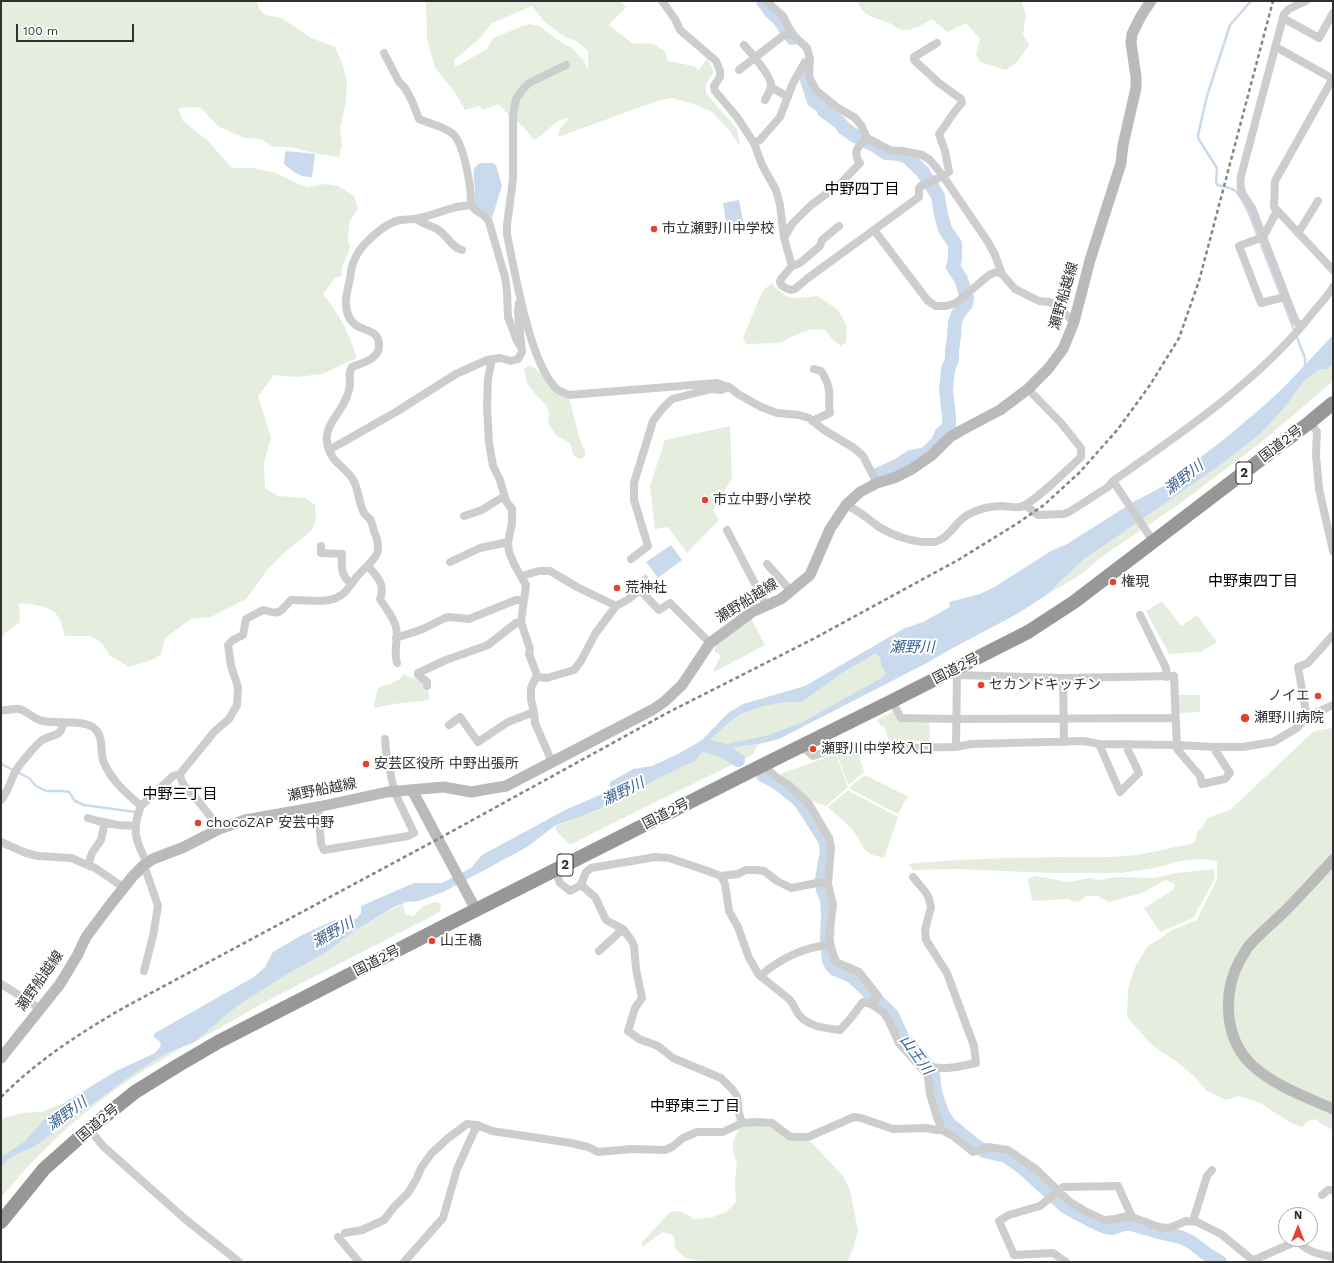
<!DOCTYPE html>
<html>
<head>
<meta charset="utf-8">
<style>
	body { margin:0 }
	#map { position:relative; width:1334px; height:1263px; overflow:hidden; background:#fff; font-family:"Work Sans",sans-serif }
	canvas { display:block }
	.frame { position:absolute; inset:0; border:2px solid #303030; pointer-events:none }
	.north { position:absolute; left:1278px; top:1207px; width:40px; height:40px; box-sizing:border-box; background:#fff; border:1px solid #acacac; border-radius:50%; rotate:0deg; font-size:11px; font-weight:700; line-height:16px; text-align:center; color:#303030 }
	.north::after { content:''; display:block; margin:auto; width:14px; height:18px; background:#e93f30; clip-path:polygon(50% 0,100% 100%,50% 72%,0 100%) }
	.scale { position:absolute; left:16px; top:24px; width:118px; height:18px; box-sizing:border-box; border:2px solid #303030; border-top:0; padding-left:5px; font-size:12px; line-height:14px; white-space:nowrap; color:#303030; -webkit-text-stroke:3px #fff; paint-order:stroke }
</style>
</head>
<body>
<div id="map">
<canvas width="1334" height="1263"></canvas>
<div class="frame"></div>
<div class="north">N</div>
<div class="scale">100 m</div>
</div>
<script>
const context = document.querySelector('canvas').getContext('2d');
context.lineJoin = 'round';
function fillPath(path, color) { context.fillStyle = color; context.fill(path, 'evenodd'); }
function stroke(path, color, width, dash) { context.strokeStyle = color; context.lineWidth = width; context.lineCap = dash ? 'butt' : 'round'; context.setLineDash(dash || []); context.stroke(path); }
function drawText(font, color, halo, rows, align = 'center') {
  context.font = font + ' "Work Sans","Noto Sans JP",sans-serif'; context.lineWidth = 4; context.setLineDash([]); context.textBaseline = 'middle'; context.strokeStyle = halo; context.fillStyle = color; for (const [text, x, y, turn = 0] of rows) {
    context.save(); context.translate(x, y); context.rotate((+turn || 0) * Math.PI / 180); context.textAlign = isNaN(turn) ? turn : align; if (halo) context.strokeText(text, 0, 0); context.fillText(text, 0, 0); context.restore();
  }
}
fillPath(new Path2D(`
	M 1,1 L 257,1 L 259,9 L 265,15 L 282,18 L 311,38 L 335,47 L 343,65 L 347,84 L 346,102 L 340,128 L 342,145 L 339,157 L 317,154 L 292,147 L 274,147 L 260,139 L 245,138 L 219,127 L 200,107 L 178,108 L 183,121 L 207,140 L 232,168 L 252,168 L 276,173 L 299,184 L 308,187 L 325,184 L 338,186 L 354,196 L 358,208 L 349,223 L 348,239 L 350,248 L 341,270 L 343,275 L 335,278 L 323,294 C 341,317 348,331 357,358 L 322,374 L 297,377 L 274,375 L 258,396 L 271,438 L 264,463 L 265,488 L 278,496 L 306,498 L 315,505 L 316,519 L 312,530 L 284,553 L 269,568 L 246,599 L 211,617 L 191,619 L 165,638 L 161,655 L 151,660 L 129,667 L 109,655 L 102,643 L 90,636 L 65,636 C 63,630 62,623 59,618 C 53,606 32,604 19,603 L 20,622 L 5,633 L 1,640 Z
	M 426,1 L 621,1 L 626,7 L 609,25 L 632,43 L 653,44 L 665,51 L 668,61 L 693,66 L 699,70 L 707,59 L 714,72 L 706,84 L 706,93 L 737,129 L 740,146 L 729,130 L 712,112 L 691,103 L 672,98 L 657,101 L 558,137 L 560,128 L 569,118 C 554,119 547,134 534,140 L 523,126 L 511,118 L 499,104 L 483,110 L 479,106 L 465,110 L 454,91 L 435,68 L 427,39 ZM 532,6 L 544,21 L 559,33 L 566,38 L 575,40 L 588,51 L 588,70 L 584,61 L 571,47 L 564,44 L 539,26 L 528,24 L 493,38 L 486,50 L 455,67 L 454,60 L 479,39 L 492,23 Z
	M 857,1 L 1021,1 L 1026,15 L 1023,34 L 1029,45 L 1017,62 L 1006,70 L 980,62 L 976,54 L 980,39 L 966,23 L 947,32 L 932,19 C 923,24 914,31 903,30 C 898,29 893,25 889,23 C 875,17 863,17 857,1 Z
	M 771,283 C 790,303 793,298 818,296 L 838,310 L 847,326 L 846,342 L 841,346 L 832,339 L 825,330 L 811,329 L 795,335 L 780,343 L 746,344 L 743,338 L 762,292 Z
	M 1333,364 L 1333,381 L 1264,440 L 1182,502 L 1103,556 L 1080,575 L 1045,596 L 1083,560 L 1219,466 L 1260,434 L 1286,406 L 1303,382 L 1318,370 L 1327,369 Z
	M 529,365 L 539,371 L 548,385 L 557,394 L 569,397 L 579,437 L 585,451 L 585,457 L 579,459 L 574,456 L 570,443 L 556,435 L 548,423 L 549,413 L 547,406 L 537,396 L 527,383 L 524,369 Z
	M 730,426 L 732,478 L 713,510 L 719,520 L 687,553 L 668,527 L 655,529 L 650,486 L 665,440 Z
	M 1162,601 L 1181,626 L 1197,615 L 1217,642 L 1201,652 L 1169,654 L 1146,611 Z
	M 751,618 L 765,645 L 714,672 L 713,670 L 721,656 L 714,651 L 716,645 Z
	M 875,654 L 880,657 L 881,665 L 885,672 L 883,677 L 802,722 L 769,735 L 730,743 L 712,745 L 706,744 L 727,724 L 741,714 L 764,706 L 787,702 L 802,702 L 842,673 Z
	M 403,674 C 411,678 425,681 428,690 C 429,692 429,697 429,700 L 394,704 L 375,708 L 374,705 L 378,688 C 386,684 400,683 403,674 Z
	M 1176,695 L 1200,695 L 1200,712 L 1177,713 Z
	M 894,711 L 900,720 L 929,722 L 930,741 L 889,741 L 884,726 L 882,727 L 877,720 Z
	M 1333,728 L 1333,1130 L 1323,1125 L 1315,1119 L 1308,1121 L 1302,1127 L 1291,1123 L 1260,1103 L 1239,1096 L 1226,1100 L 1207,1091 L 1194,1076 L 1177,1062 L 1152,1045 L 1127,1017 L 1128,990 L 1135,967 L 1147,947 L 1172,930 L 1197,920 L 1217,879 L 1217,861 L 1202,859 L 1180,861 L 1155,868 L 1120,873 L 1051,873 L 956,869 L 913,870 L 908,864 C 958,859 1007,858 1057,857 C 1080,857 1104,858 1127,856 C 1150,854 1172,847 1195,843 L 1197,832 L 1203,826 L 1207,818 L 1230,810 L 1314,731 Z
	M 759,744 L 752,755 L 621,819 L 570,845 L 556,831 L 556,825 C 576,819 596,812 615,802 C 630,794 644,786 658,778 C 674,770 691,766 702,752 L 710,750 L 720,752 L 740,746 Z
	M 844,751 L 858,752 L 864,772 L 850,784 L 848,784 L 837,754 Z
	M 836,754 L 848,787 L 826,806 L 810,800 L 780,774 Z
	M 865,775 L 909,797 L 904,802 L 898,814 L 850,789 L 850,787 Z
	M 847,791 L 849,791 L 898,817 L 884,858 C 857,852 866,845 851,828 C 844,821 835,814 828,807 Z
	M 1214,869 L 1215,879 L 1193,918 L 1160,932 L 1144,908 L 1173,890 L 1175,885 L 1166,880 L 1142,893 L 1109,902 L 1098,896 L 1086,896 L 1080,901 L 1074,902 L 1068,899 L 1032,901 L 1028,879 L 1035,876 L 1069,882 L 1090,878 L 1098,880 L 1118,877 L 1155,878 L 1177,873 Z
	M 435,902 L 441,904 L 440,912 L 263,1003 L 195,1042 L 236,1007 L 284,976 L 322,955 L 356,930 L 403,903 L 405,914 L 413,916 L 423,906 Z
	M 182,1049 C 113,1084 50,1137 1,1198 L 1,1168 C 8,1156 22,1152 34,1147 L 135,1073 L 163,1055 Z
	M 64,1103 L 44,1119 L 25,1141 L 1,1157 L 1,1119 L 21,1113 L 41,1112 Z
	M 754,1122 L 765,1123 L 797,1139 L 811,1142 L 843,1176 L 850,1190 L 858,1231 L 853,1249 L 848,1260 L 849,1262 L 699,1262 L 697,1260 L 685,1258 L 675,1248 L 674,1236 L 663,1232 L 642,1247 L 642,1242 L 670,1212 L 680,1211 L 695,1219 L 713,1217 L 726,1212 L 736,1202 L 735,1182 L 737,1164 L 733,1152 L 733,1142 L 739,1129 Z`), '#e4edde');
fillPath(new Path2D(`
	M 287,151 L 315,154 L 312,177 C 301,178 292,171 284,164 L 285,152 Z
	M 482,163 L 493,163 L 496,165 L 502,186 L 492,218 L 474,204 C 474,199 475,193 475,188 C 474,178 470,166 482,163 Z
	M 739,200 L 745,230 L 728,233 L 723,203 Z
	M 1333,335 L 1333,364 L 1327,369 L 1318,370 L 1303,382 L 1286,406 L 1260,434 L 1219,466 L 1083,560 L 1045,596 L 1017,614 L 951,649 L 925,664 L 779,739 L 759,744 L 740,746 L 720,752 L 710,750 L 702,752 L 696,760 L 678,769 L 659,778 L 614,803 L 580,817 L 556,825 L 527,847 L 479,873 L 443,892 L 419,901 L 406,902 L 396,906 L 356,930 L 322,955 L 284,976 L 236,1007 L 195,1042 L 163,1055 L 135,1073 L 34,1147 C 22,1152 8,1156 1,1168 L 1,1157 L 25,1141 L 44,1119 L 64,1103 L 116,1071 L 155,1053 L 161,1046 L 160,1042 L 153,1036 L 155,1033 L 254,977 L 265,967 L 273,952 L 302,935 L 335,920 L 342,925 L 357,918 L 361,913 L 361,906 L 414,883 L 442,883 L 471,868 L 482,855 L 567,809 L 607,792 L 610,788 L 610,782 L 633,769 L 652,766 L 678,754 L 702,740 L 728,713 L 743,704 L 805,686 L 905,628 L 923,622 L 950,607 L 949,602 L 980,594 L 996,586 L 1051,551 L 1067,544 L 1135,501 L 1162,487 L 1228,436 L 1267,403 L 1287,384 ZM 875,654 L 880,657 L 881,665 L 885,672 L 883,677 L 802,722 L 769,735 L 730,743 L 712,745 L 706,744 L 727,724 L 741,714 L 764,706 L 787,702 L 802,702 L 842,673 Z
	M 671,545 L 682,560 L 658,578 L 646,562 Z
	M 646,574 L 657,589 L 649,595 L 638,583 L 638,580 Z`), '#cadaed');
stroke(new Path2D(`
	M 1251,1 L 1230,25 L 1207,96 L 1198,135 L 1198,138 L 1217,168 L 1216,182 L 1217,185 C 1240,189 1237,192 1248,211 L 1305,358 L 1305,368
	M 1,763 L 3,765 L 29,778 L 36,786 L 46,791 L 63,791 L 69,792 L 75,801 L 84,805 L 135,812`), '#cadaed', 2.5);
stroke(new Path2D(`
	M 763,1 L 771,12 L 779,19 L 792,38
	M 806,71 L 805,74 L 814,101 L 823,107 L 824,111 L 831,116 L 839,122 L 844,128 L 855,136 L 874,145 L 886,153 L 900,154 L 907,157 L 923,172 L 938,196 L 941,215 L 945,229 L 955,244 L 955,259 L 953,267 L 961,279 L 967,298 L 966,304 L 958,314 L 955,322 L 954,337 L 952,350 L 952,359 L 948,370 L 946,390 L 949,416 L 949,427 L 942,433 L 937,443 L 929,451 L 925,454 L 911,457 L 897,466 L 877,475
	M 707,746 L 722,750 L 738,760
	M 763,775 L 778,783 L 800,801 L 825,840 L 827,851 L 822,879 L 823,890 L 827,900 L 828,914 L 827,940 L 829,961 L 832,966 L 835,969 L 852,976 L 892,1015 L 902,1037 L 922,1059 L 933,1074 L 935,1092 L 942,1113 L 949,1124 L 972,1143 L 984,1151 L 1006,1156 L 1023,1168 L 1066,1207 L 1094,1222 L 1105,1227 L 1113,1228 L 1124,1224 L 1131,1224 L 1159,1232 L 1180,1237 L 1191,1242 L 1208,1255 L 1220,1262`), '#cadaed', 14);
stroke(new Path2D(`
	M 662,1 L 675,19 L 680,30 L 716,61 L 720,71 L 720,77 L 714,86 L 715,91 L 737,117 L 754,143 L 762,165 L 776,190 L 780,205 L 784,238 L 792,266
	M 766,1 L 783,16 L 792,34 L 807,48 L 810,59 L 809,76 L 811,81 L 817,91 L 838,108 L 854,117 L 861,125 L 867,138 L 892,151 L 903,151 L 922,155 L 930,160 L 943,176 L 988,242 L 995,255 L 1002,274
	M 1283,18 L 1319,38 L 1333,13
	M 744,45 C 751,53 771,76 771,85 C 771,90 767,96 765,100
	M 1276,47 L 1333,79
	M 384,53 L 399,82 L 405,88 L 412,101 L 419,119 C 430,124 444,126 453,134 C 463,143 468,174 470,187 C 471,192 470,200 472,205 C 475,213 486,214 489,222 L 505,277 L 507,292 L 508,317 L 517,341 L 521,347
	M 566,65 L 529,83 L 523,89 L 516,99 L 513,116 L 513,179 L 507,225 L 507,235 C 515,271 530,367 558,390 C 561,392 565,393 569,395 L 717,383 L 729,387 L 738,394 L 761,407 L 777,413 L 799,415 L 809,418 L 824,430 L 854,448 L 863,456 L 877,483
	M 739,70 L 784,35 L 792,34
	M 1333,78 L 1275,181 L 1274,207 L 1333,270
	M 771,87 L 788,97
	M 754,143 L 760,140 L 780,117 L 793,83 L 805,62 L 810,62
	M 1277,211 L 1263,237 L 1239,246 L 1261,303 L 1285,297
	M 416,219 C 423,224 430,225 437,229 C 447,235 451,247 462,250
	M 839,226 L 822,240 L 820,246 L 800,263 L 792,266 L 781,279 L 780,282 L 782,286 L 790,290 L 795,289 L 808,278 L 919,197 L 919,188 L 921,186 L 943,176 L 949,172 L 945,151 L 939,134 C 947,124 953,112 962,103 L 961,99 L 939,83 L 914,60 L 914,57 L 937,43
	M 874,230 L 928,301 L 936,306 L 946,306 L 956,303 L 989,275 L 996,272 L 1002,274 L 1015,289 L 1039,301 L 1049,302 L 1054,304 L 1074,322
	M 1298,233 L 1318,201
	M 784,238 L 792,224 L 810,206 L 841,183 L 860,163 C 852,152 858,146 867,138
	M 1301,327 L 1295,320 L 1252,208 C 1243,194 1239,192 1241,176 L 1284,14 L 1289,9 L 1306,1
	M 492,359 L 488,379 L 487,407 L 489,443 L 493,466 L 500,480 L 506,501 L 512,509 L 512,523 L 508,542 L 509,552 L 515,566 L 526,585 L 521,622 L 530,649 L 529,654 L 537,675 L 531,688 L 531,700 L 534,712 L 535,723 L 552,762
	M 812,421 L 830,413 C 828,405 830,398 829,390 C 828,383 825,377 821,371 L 814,369
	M 1310,422 L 1317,432 L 1316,455 L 1319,489 L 1333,551
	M 329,450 L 396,412 L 456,374 L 487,360 L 500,358 L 511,361 L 518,359 L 522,352 L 518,313 L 519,303
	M 1113,481 L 1153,541
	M 846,505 C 860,511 868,519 879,527 C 894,536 914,543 931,542 C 948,542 955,521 969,514 C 979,509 990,506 1001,506 C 1007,506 1014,508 1020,507 C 1032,505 1070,467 1081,457 L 1081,448 L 1061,423 L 1028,389
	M 1025,505 L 1038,515 L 1064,514 L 1069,512 L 1108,487 L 1113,481 C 1181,433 1253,385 1307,320 C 1315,309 1326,299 1333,287
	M 464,516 L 482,510 L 504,496
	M 727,530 L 766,605
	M 321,546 L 321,553 L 342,554 C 341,567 341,575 351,584
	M 631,559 L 648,546 L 634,500 L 634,483 L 653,421 L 662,409 L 672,399 L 711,389 L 721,390 L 729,387
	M 450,562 L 480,548 L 508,542
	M 767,564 L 791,591
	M 368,566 C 377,576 386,585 380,599 C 386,609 393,616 396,627 C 399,639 393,651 397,663
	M 522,576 L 539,571 L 550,571 L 577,587 L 616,606
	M 1140,615 L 1166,668 L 1167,677
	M 396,638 L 423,629 L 445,618 L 449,617 L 469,619 L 516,600 L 524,600
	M 955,670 L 957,675 L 956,747
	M 957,675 L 1063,678 L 1174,676 L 1177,749 L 1200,776 L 1202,784 L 1225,779 L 1230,773 L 1215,750 L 1216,747
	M 537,677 L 547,678 L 574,670 L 581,661 L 595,634 L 616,606 L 627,600 L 640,590 L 659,610 L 670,603 L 710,643
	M 1063,678 L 1064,742
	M 427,686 L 427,682 L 418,675 L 418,673 L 446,660 L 488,645 L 516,623 L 521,622
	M 892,701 L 901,718 L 956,719 L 1175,718
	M 1,710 C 7,711 14,708 19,709 C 28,711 34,720 43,721 C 58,724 83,719 94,728 C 105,737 99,752 104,763 C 112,781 126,793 141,806
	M 1307,717 L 1298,667 L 1308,663 L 1333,635
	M 449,725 L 460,717 L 478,742 L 508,722 L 534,712
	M 1099,744 L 1120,792 L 1139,773 L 1128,750 L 1128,744
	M 802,746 L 813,756 L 835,749 L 956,747 L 971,744 L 1084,741 L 1099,744 L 1177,745 L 1216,747 L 1242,747 L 1273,742 L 1297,728 L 1307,717 L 1333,705
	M 180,774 C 181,784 187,788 193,795 C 202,805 211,817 219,829
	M 1,800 C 8,792 10,782 15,772 C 18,766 35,746 41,741 C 51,733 61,739 63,723
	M 318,807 L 321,844 L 324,850 L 408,836 L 414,833 L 394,791 L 386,751 L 385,739
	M 88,818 L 98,821 L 118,825 L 136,826
	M 1,842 L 26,853 L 38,856 L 71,858 L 95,868 L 123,887
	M 147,863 C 136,842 131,830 141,806 L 173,776 L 180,774 L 214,732 L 229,719 L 237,705 L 238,687 L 231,666 L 228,645 L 233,640 L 243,635 L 246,619 L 263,610 C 281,615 279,613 291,600 C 309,599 329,606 344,593 C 350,587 355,578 361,572 C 377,557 383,552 374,531 C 373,527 372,522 370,519 C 368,517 365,515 364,513 C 358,502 359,488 352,478 C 342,464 330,462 327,442 C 324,425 342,412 347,396 C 348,393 350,388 350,385 C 350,378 348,373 352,367 C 362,363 379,359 379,346 C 380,326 357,334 349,317 C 343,305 347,292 350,279 C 351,273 351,266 354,261 C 359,246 384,223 400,220 C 406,219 413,220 419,218 C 430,216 442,211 453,208 C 459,206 465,206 471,205
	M 88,865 L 92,853 L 101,840 L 105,822
	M 555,870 L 560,883 L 570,891 L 581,885 L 586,872 L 591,868 L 655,857 L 669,858 L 702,869 L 721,876 L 725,884 L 729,911 L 738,927 L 749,958 L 759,975 L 789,999 C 794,1004 795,1010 799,1015 C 809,1027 825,1028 840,1030 L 850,1019 L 863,1002 L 871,1004 L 878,996 L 859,972 L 836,962 L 831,947 L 829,936 L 833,905 L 828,884 L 831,847 L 829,838 L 809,804 L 790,786 L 775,776 L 763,765
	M 721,876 L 738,874 L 746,870 L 756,870 L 764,871 L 777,881 L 791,888 L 828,881
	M 913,877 L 927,894 L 929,899 L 931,907 L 925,930 L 926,940 L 947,973 L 974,1046 L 976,1063 C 962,1066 946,1070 932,1067 L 925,1072
	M 581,885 L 595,897 L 606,920 L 623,929 L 632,941 L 634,946 L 636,969 L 642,998 L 635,1008 L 628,1031 L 639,1039 L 658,1046 L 673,1058 L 721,1078 L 732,1089 L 737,1096 L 739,1113 L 742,1123
	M 599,951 L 623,929
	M 144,971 L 153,936 L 158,906 L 144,865
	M 760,976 C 781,958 803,947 830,945
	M 1,984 L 30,1002 L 40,1009
	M 871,1004 L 884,1013 L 888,1019 L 899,1043 L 925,1072 L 928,1078 L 930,1094 L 937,1117 L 942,1130 L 953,1136 L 973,1152 L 988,1147 L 1008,1150 L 1036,1169 L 1070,1202 L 1085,1211 L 1104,1220 L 1115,1219 L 1127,1216 L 1132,1217
	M 89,1129 L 104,1147 L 185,1219 L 239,1262
	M 1322,1195 L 1328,1190 L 1333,1190
	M 1193,1221 L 1207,1176 L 1212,1170
	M 345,1233 L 362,1230 L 384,1220 L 394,1207 L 408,1193 L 417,1178 L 421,1168 L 431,1154 L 447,1139 L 467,1124 L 477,1125
	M 338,1237 L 359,1262
	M 1254,1260 L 1297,1241 C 1308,1252 1318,1254 1333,1257
	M 404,1262 L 443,1218 L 457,1169 L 477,1125 L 492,1131 L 571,1143 L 588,1147 L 598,1152 L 632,1149 L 665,1150 L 672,1147 L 683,1138 L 697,1132 L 723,1132 L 742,1123 L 758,1122 L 772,1123 L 789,1136 L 793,1137 L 808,1137 L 854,1117 L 861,1118 L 893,1129 L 926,1128 L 937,1130 L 942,1130
	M 1066,1262 L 1053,1253 L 1014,1255 L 999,1221 L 1009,1215 L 1040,1206 L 1063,1187 L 1116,1186 L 1118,1186 L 1132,1217 L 1159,1227 L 1167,1228 L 1172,1227 L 1186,1221 L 1197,1222 L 1221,1234 L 1255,1262`), '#cdcdcd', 8);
stroke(new Path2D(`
	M 412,790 L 476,910
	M 1333,860 C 1317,877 1301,895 1285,911 C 1273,923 1259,934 1248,947 C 1245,951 1243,956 1240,960 C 1222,993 1224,1040 1253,1066 C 1275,1086 1306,1097 1333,1109
	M 1,1058 L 60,984 L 77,956 L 86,937 L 110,905 L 133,876 L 144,865 L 153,859 L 184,847 L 219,829 L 245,820 L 318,807 L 387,792 L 444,787 L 471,792 L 506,786 L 652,710 L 664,702 L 682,685 L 710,643 L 752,612 L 781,599 L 810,575 L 830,529 L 846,505 L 860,492 L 877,483 L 894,478 L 912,469 L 932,455 L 950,437 L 962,430 L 1000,410 L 1028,389 L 1048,369 L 1063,349 L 1074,322 L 1090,260 L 1121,163 L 1123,145 L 1136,88 L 1136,77 L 1131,43 L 1132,34 L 1141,16 L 1151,1`), '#bababa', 11);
stroke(new Path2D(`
	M 1,1222 L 44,1169 L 89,1129 L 135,1092 L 177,1066 L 218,1042 L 462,917 L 763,765 L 892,701 L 1028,632 L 1074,602 L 1310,422 L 1333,403`), '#979797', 14);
stroke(new Path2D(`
	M 1,1097 C 38,1060 80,1033 125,1007 L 438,839 L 669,712 L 815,638 L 958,560 L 1018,523 L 1044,505 L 1080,472 L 1118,429 L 1150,385 L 1179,338 L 1199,281 L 1273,1`), '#858585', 2.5, [4, 3]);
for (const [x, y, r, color] of [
	[654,229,4,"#e93f30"],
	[705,500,4,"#e93f30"],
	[1113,582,4,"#e93f30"],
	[617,588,4,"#e93f30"],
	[981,685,4,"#e93f30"],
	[1318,696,4,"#e93f30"],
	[1245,718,5,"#e93f30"],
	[813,749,4,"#e93f30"],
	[366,764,4,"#e93f30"],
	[198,823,4,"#e93f30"],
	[432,941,4,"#e93f30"]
]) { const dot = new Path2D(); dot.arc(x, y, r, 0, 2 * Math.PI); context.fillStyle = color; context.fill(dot); stroke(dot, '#fff', 1.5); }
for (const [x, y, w] of [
	[1244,473,16],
	[565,865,16]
]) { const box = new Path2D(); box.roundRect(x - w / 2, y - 11, w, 22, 3); context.fillStyle = '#fff'; context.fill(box); stroke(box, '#303030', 1); }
drawText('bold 13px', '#303030', null, [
	["2",1244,473],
	["2",565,865]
]);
drawText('14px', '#303030', '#fff', [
	["市立瀬野川中学校",662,229],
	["市立中野小学校",713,500],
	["権現",1121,582],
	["荒神社",625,588],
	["セカンドキッチン",989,685],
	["ノイエ",1310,696,"right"],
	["瀬野川病院",1254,718],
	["瀬野川中学校入口",821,749],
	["安芸区役所 中野出張所",374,764],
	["chocoZAP 安芸中野",206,823],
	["山王橋",440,941]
], 'left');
drawText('14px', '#303030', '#fff', [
	["瀬野船越線",1064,296,-74],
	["国道2号",1281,444,-37],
	["瀬野船越線",747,601,-32],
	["国道2号",956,669,-27],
	["瀬野船越線",322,790,-11],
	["国道2号",666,814,-27],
	["国道2号",377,961,-27],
	["瀬野船越線",40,981,-55],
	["国道2号",98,1123,-40]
]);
drawText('15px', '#000', '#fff', [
	["中野四丁目",862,190],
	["中野東四丁目",1253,582],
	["中野三丁目",180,795],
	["中野東三丁目",695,1107]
]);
drawText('italic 15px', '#3c6494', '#fff', [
	["瀬野川",1184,478,-38],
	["瀬野川",912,648],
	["瀬野川",623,792,-26],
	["瀬野川",333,933,-29],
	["山王川",916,1055,54],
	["瀬野川",67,1114,-36]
]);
</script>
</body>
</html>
